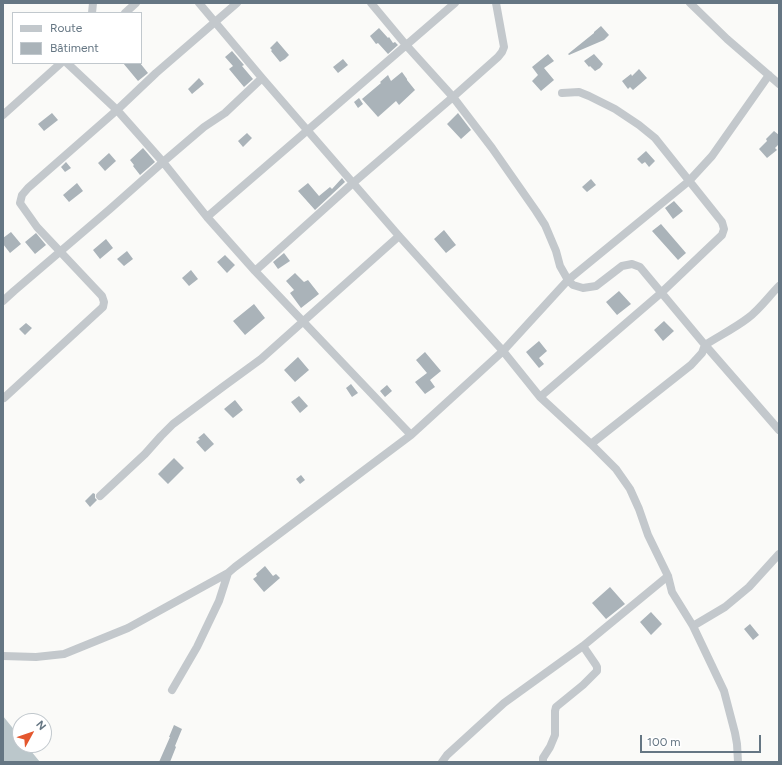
<!DOCTYPE html>
<html>
<head>
<meta charset="utf-8">
<style>
	body { margin:0 }
	#map { position:relative; width:782px; height:765px; overflow:hidden; background:#fafaf8; font-family:Figtree,sans-serif }
	canvas { display:block }
	.frame { position:absolute; inset:0; border:4px solid #657683; pointer-events:none }
	.legend { position:absolute; left:12px; top:12px; width:130px; height:52px; box-sizing:border-box; background:#fff; border:1px solid #c1c8cd; margin:0; padding:5px 7px; list-style:none; font-size:12px; color:#657683 }
	.legend li { display:flex; align-items:center; gap:8px; height:20px }
	.legend b { width:20px; border:1px solid #c1c8cd }
	.north { position:absolute; left:12px; top:713px; width:40px; height:40px; box-sizing:border-box; background:#fff; border:1px solid #c1c8cd; border-radius:50%; rotate:50deg; font-size:11px; font-weight:700; line-height:16px; text-align:center; color:#657683 }
	.north::after { content:''; display:block; margin:auto; width:14px; height:18px; background:#e4572e; clip-path:polygon(50% 0,100% 100%,50% 72%,0 100%) }
	.scale { position:absolute; left:640px; top:735px; width:121px; height:18px; box-sizing:border-box; border:2px solid #657683; border-top:0; padding-left:5px; font-size:12px; line-height:14px; white-space:nowrap; color:#657683; -webkit-text-stroke:3px #fff; paint-order:stroke }
</style>
</head>
<body>
<div id="map">
<canvas width="782" height="765"></canvas>
<div class="frame"></div>
<ul class="legend">
<li><b style="height:5px;background:#c3c8cc"></b>Route</li>
<li><b style="height:11px;background:#aab3b9"></b>Bâtiment</li>
</ul>
<div class="north">N</div>
<div class="scale">100 m</div>
</div>
<script>
const context = document.querySelector('canvas').getContext('2d');
context.lineJoin = 'round';
function fillPath(path, color) { context.fillStyle = color; context.fill(path, 'evenodd'); }
function stroke(path, color, width, dash) { context.strokeStyle = color; context.lineWidth = width; context.lineCap = dash ? 'butt' : 'round'; context.setLineDash(dash || []); context.stroke(path); }
fillPath(new Path2D(`
	M 3,716 L 20,737 L 20,745 L 26,745 L 40,762 L 3,762 Z`), '#bbc7cb');
fillPath(new Path2D(`
	M 601,26 L 609,35 L 604,40 L 569,55 L 568,54 L 594,33 L 594,32 Z
	M 379,28 L 388,38 L 389,37 L 393,43 L 395,42 L 398,45 L 388,54 L 378,43 L 376,44 L 370,36 Z
	M 277,41 L 289,55 L 285,59 L 280,62 L 271,51 L 272,50 L 270,48 Z
	M 232,51 L 244,65 L 242,66 L 253,79 L 244,87 L 229,69 L 233,66 L 225,57 Z
	M 548,54 L 554,61 L 544,68 L 554,80 L 541,91 L 532,81 L 538,75 L 532,67 Z
	M 594,54 L 603,64 L 600,68 L 595,71 L 590,66 L 589,67 L 584,61 Z
	M 343,59 L 348,65 L 338,73 L 333,67 Z
	M 123,63 L 140,63 L 148,73 L 138,81 Z
	M 639,69 L 647,78 L 633,90 L 630,87 L 628,89 L 622,81 L 631,74 L 632,76 Z
	M 402,72 L 407,79 L 407,80 L 415,90 L 399,105 L 396,101 L 378,117 L 362,99 L 381,83 L 380,82 L 388,75 L 391,81 Z
	M 199,78 L 204,84 L 192,94 L 188,89 Z
	M 359,98 L 363,104 L 358,108 L 354,102 Z
	M 52,113 L 58,120 L 44,131 L 38,124 Z
	M 458,113 L 471,130 L 461,139 L 447,124 Z
	M 774,131 L 779,135 L 779,144 L 775,148 L 777,150 L 767,158 L 759,149 L 767,141 L 766,139 Z
	M 247,133 L 252,138 L 243,147 L 238,141 Z
	M 143,148 L 155,162 L 140,175 L 133,166 L 134,165 L 130,160 Z
	M 646,151 L 655,161 L 649,167 L 645,162 L 642,164 L 637,159 Z
	M 109,153 L 116,161 L 105,171 L 98,163 Z
	M 66,162 L 71,168 L 65,172 L 61,167 Z
	M 342,178 L 345,182 L 315,210 L 298,191 L 308,183 L 319,196 L 330,187 L 332,189 Z
	M 591,179 L 596,185 L 587,192 L 582,187 Z
	M 77,183 L 83,191 L 69,202 L 63,195 Z
	M 674,201 L 683,211 L 673,219 L 665,208 Z
	M 661,224 L 686,253 L 678,260 L 652,231 Z
	M 444,230 L 456,245 L 446,253 L 434,239 Z
	M 11,232 L 21,244 L 10,253 L 3,244 L 3,238 Z
	M 36,233 L 46,245 L 35,254 L 25,242 Z
	M 106,239 L 113,248 L 100,259 L 93,250 Z
	M 127,251 L 133,259 L 124,266 L 117,259 Z
	M 284,253 L 290,261 L 278,269 L 273,262 Z
	M 225,255 L 235,265 L 227,273 L 217,262 Z
	M 191,270 L 198,279 L 189,286 L 182,278 Z
	M 295,273 L 304,282 L 308,280 L 319,294 L 301,308 L 290,293 L 294,290 L 286,281 Z
	M 619,291 L 631,304 L 617,315 L 606,302 Z
	M 254,304 L 265,318 L 245,335 L 233,321 Z
	M 664,321 L 674,331 L 663,341 L 654,330 Z
	M 26,323 L 32,328 L 25,335 L 19,329 Z
	M 539,341 L 547,351 L 539,358 L 544,364 L 539,368 L 526,352 Z
	M 425,352 L 441,371 L 430,380 L 435,387 L 425,394 L 415,382 L 427,373 L 416,360 Z
	M 298,357 L 309,370 L 295,382 L 284,370 Z
	M 351,384 L 358,393 L 352,397 L 346,388 Z
	M 387,385 L 392,391 L 385,397 L 380,391 Z
	M 299,396 L 308,406 L 300,413 L 291,402 Z
	M 235,400 L 243,410 L 233,418 L 224,409 Z
	M 204,433 L 214,444 L 205,452 L 196,442 L 200,439 L 198,438 Z
	M 174,458 L 184,468 L 168,484 L 158,474 Z
	M 301,475 L 305,480 L 300,484 L 296,479 Z
	M 93,493 L 95,494 L 95,498 L 97,500 L 90,507 L 85,501 Z
	M 265,566 L 273,576 L 276,574 L 280,578 L 264,592 L 253,579 L 257,576 L 256,574 Z
	M 610,587 L 625,604 L 606,619 L 592,603 Z
	M 651,612 L 662,624 L 651,635 L 640,622 Z
	M 750,624 L 759,635 L 753,640 L 744,629 Z
	M 174,725 L 182,729 L 175,746 L 176,747 L 170,762 L 159,762 L 170,737 L 169,737 Z`), '#aab3b9');
stroke(new Path2D(`
	M 199,3 L 262,78 L 399,236 L 503,351 L 540,397 L 591,444 L 616,469 L 630,489 L 639,509 L 648,535 L 668,576 L 672,592 L 693,626 L 724,691 L 735,733 L 737,744 L 738,762
	M 371,3 L 406,45 L 453,97 L 492,148 L 536,211 L 545,225 L 556,251 L 560,266 L 568,280 L 573,285 L 583,288 L 596,286 L 622,266 L 632,264 L 640,267 L 705,345 C 719,336 735,328 748,318 C 760,309 769,296 779,286
	M 690,3 L 727,39 L 779,84
	M 92,13 L 93,3
	M 125,13 L 136,3
	M 67,63 L 117,110 L 163,162 L 207,217 L 255,271 L 411,435
	M 3,115 L 61,63
	M 207,217 L 455,3
	M 255,271 L 353,183 L 453,97 L 498,57 L 502,52 L 504,47 L 496,3
	M 3,301 L 14,291 L 110,209 L 163,162 L 204,127 L 225,113 L 262,78
	M 540,397 L 661,293 L 722,235 L 724,229 L 722,222 L 655,138 L 639,125 L 615,109 L 589,96 L 579,92 L 562,93
	M 4,398 L 103,307 L 104,302 L 102,296 L 37,227 L 20,203 L 22,195 L 28,188 L 117,110 L 156,73 L 237,3
	M 591,444 L 691,365 L 702,353 L 705,345 L 779,430
	M 100,496 L 145,454 L 161,436 L 173,424 L 224,386 L 261,359 L 399,236
	M 693,626 L 725,607 L 749,587 L 779,554
	M 3,656 L 36,657 L 64,654 L 128,628 L 228,573
	M 172,690 L 197,647 L 219,601 L 228,573 L 235,567 L 411,435 L 503,351 L 568,280 L 689,181 L 712,156 L 769,75
	M 442,762 L 447,755 L 504,703 L 583,646 L 668,576
	M 543,762 L 543,758 L 550,747 L 555,735 L 555,711 L 556,707 L 583,685 L 597,671 L 597,667 L 596,665 L 583,646`), '#c3c8cc', 8);
</script>
</body>
</html>
